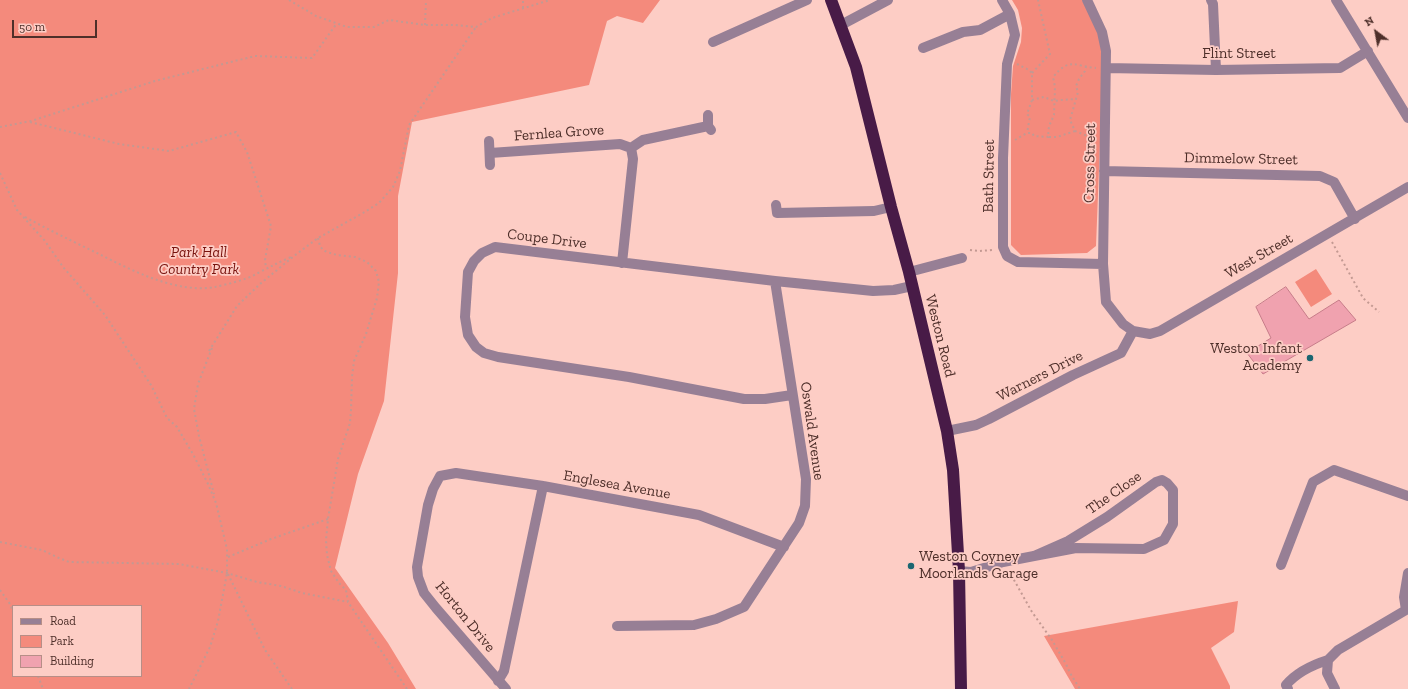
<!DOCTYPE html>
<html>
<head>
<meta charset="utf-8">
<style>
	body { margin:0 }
	#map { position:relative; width:1408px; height:689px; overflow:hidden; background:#fdcdc5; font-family:"Zilla Slab",serif }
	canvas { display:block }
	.legend { position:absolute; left:12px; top:605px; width:130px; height:72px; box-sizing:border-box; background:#fdcdc5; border:1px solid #b78e87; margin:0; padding:5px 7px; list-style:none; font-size:12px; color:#4e2f2a }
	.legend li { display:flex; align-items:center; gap:8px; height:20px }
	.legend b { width:20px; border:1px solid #b78e87 }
	.north { position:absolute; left:1356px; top:12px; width:40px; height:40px; -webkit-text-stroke:3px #fdcdc5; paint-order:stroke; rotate:328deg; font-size:11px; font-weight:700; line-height:16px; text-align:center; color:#4e2f2a }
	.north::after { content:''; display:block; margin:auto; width:14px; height:18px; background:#4e2f2a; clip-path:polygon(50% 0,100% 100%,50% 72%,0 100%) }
	.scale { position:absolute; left:12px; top:20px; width:85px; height:18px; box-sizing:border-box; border:2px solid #4e2f2a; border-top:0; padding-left:5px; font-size:12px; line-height:14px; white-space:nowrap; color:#4e2f2a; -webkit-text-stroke:3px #fdcdc5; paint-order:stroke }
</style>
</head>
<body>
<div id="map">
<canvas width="1408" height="689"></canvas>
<ul class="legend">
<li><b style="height:5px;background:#977f95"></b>Road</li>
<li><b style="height:11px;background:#f48a7c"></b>Park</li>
<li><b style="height:11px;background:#f0a2af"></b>Building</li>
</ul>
<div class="north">N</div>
<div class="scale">50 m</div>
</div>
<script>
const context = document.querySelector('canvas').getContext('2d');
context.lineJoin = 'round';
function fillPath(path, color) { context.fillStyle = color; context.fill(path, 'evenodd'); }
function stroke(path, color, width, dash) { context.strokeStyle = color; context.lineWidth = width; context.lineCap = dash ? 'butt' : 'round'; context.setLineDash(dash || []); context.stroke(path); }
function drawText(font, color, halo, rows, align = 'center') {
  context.font = font + ' "Zilla Slab",serif'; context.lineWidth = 3.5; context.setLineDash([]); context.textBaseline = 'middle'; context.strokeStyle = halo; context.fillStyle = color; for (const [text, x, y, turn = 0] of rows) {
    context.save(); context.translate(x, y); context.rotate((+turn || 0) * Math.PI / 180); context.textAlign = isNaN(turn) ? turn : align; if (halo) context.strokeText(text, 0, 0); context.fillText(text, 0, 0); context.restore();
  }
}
fillPath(new Path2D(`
	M 0,0 L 660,0 L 643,23 L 617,16 L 607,21 L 589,85 L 412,122 L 398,196 L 398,273 L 384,401 L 358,474 L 335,568 L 388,643 L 416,689 L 0,689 ZM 13,606 L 141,606 L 141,676 L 13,676 Z
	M 1012,0 L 1082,0 L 1099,33 L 1103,65 L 1096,246 L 1087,253 L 1021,255 L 1011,245 L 1011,94 L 1013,66 L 1021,42 L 1022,28 L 1018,10 Z
	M 1316,269 L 1332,294 L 1311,307 L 1295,282 Z
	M 1238,601 L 1234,632 L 1211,648 L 1230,686 L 1230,689 L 1075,689 L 1044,636 Z`), '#f48a7c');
const building = new Path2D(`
	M 1286,287 L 1309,319 L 1339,300 L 1356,320 L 1263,374 L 1247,353 L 1271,338 L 1256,307 Z`);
fillPath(building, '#f0a2af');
stroke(building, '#c77c89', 1);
stroke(new Path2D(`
	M 289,0 L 316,16 L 347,27 L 374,27 L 389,20 L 425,25 L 455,25 L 476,27 L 492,18 L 550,0
	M 523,8 L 523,0
	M 425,25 L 426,0
	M 1017,64 L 1029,70 L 1032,73 L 1032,100 L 1027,114 L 1030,117 L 1027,133
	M 1086,66 L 1085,71 L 1079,79 L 1076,86 L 1078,92 L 1070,120 L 1075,131 L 1095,139
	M 1032,73 L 1050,54 L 1038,0
	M 1032,100 L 1044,97 L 1054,101 L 1061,100 L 1075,99
	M 30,122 L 119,144 L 169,151 L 236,132 L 247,152 L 271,226 L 265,260 L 266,268
	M 0,127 L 31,121 L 155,81 L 255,56 L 312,58 L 337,23
	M 1075,131 L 1057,137 L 1049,137 L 1048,131 L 1050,124 L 1054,115 L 1055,87 L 1053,77 C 1070,57 1074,66 1096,68
	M 1015,140 L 1027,133 L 1032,133 L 1034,136 L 1049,137
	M 0,173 L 17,210 L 45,241 L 63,267 L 105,315 L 151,385 L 167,418 L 177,427 L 194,456 L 208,484 L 216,503 L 227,549 L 227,573 L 218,621 L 210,647 L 189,689
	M 25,217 C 49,230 74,242 99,254 C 131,270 177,294 215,287 C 228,284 246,280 258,273 C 270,267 279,262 291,257
	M 318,238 L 320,246 L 323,250 L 327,252 L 337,255 L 355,257 L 367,262 L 376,271 L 379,282 L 377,298 L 366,334 L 354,361 L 352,377 L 351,410 L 350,423 L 338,459 L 328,519 L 326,540 L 327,555 L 331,571 L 339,583 L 346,590 L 348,602 L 407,689
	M 1332,242 L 1363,298 L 1379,312
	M 970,250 L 979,251 L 993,250
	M 212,348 L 198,384 L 194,409 L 199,436 L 214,494
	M 209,351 L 237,306 L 260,284 L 294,256 L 318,238 L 363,213 L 379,203 L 393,187 L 400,171 L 409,125 L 476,27
	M 0,542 L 42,550 L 59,558 L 69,562 L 179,564 L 227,573 L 257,582 L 281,586 L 302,593 L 348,602
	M 228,557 L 271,539 L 328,519
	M 1009,571 L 1032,612 L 1052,640 L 1066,664 L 1070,673 L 1080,689
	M 228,574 L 265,650 L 292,689
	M 0,590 L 10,604 L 13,612
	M 38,676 L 43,689`), '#c39992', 2, [2, 3]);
stroke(new Path2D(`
	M 1002,0 L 1010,14 L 1015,35 L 1007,64 L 1003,158 L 1003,247 L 1007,256 L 1018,262 L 1103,264
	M 1087,0 L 1102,32 L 1106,51 L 1103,264 L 1106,302 L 1123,324 L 1133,331 L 1150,334 L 1160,331 L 1408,187
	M 1211,0 L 1213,4 L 1216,70
	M 1336,0 L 1408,118
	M 841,25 L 888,0
	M 713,42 L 807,0
	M 923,48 L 963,32 L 980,30 L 1010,14
	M 1106,68 L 1216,70 L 1340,68 L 1368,51
	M 708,115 L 708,126 L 711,130
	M 489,141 L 490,165
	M 631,148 L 643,140 L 708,126
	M 490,153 L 620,144 L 631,148 L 633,159 L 622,263
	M 1104,171 L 1320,176 L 1334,182 L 1355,219
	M 776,205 L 777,213 L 874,211 L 891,207
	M 909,272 L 962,258
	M 792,395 L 765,399 L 744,399 L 629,377 L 498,357 L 484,353 L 476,347 L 468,335 L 465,317 L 468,272 L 474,261 L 482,253 L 495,247 L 775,281 L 873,291 L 894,290 L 912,286
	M 947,431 L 976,425 L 989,419 L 1073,375 L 1121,353 L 1133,331
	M 1281,565 L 1313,482 L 1334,470 L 1408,496
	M 959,571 L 971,572 L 1003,562 L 1034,556 L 1068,541 L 1107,517 L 1156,482 L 1162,480 L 1167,483 L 1173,490 L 1173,524 L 1164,540 L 1144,549 L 1076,548 L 1034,556
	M 617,626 L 694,625 L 716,619 L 744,607 L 799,523 L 805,506 L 806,479 L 775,281
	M 498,681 L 504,671 L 543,486
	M 506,689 L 436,608 L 424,593 L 418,577 L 417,567 L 428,505 L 433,489 L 440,476 L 456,473 L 543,486 L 699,515 L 784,547
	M 1288,689 L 1286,685 C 1297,672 1312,665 1328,660
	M 1335,689 L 1327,673 L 1328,660 L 1338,650 L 1406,610 L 1404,597 L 1408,573`), '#977f95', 10);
stroke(new Path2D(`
	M 831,0 L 856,67 L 891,207 L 909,272 L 947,431 L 953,470 L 959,571 L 961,689`), '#481b47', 12);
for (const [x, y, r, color] of [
	[1310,358,4,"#1b6671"],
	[911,566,4,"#1b6671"]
]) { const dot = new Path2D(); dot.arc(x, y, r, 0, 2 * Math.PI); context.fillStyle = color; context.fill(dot); stroke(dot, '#fdcdc5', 1.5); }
drawText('15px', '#4e2f2a', '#fdcdc5', [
	["Flint Street",1239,54],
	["Fernlea Grove",559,133,-4],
	["Dimmelow Street",1241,159,1],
	["Cross Street",1090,163,-89],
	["Bath Street",989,176,-89],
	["Coupe Drive",547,239,7],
	["West Street",1259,256,-30],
	["Weston Road",940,336,76],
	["Warners Drive",1040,376,-27],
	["Oswald Avenue",812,431,82],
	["Englesea Avenue",617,485,10],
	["The Close",1114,493,-35],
	["Horton Drive",465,617,51]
]);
drawText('italic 15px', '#78120d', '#fdcdc5', [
	["Park Hall",199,253],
	["Country Park",199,270]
]);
drawText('15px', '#4e2f2a', '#fdcdc5', [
	["Weston Infant",1302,349],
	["Academy",1302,366],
	["Weston Coyney",919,557,"left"],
	["Moorlands Garage",919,574,"left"]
], 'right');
</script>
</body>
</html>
